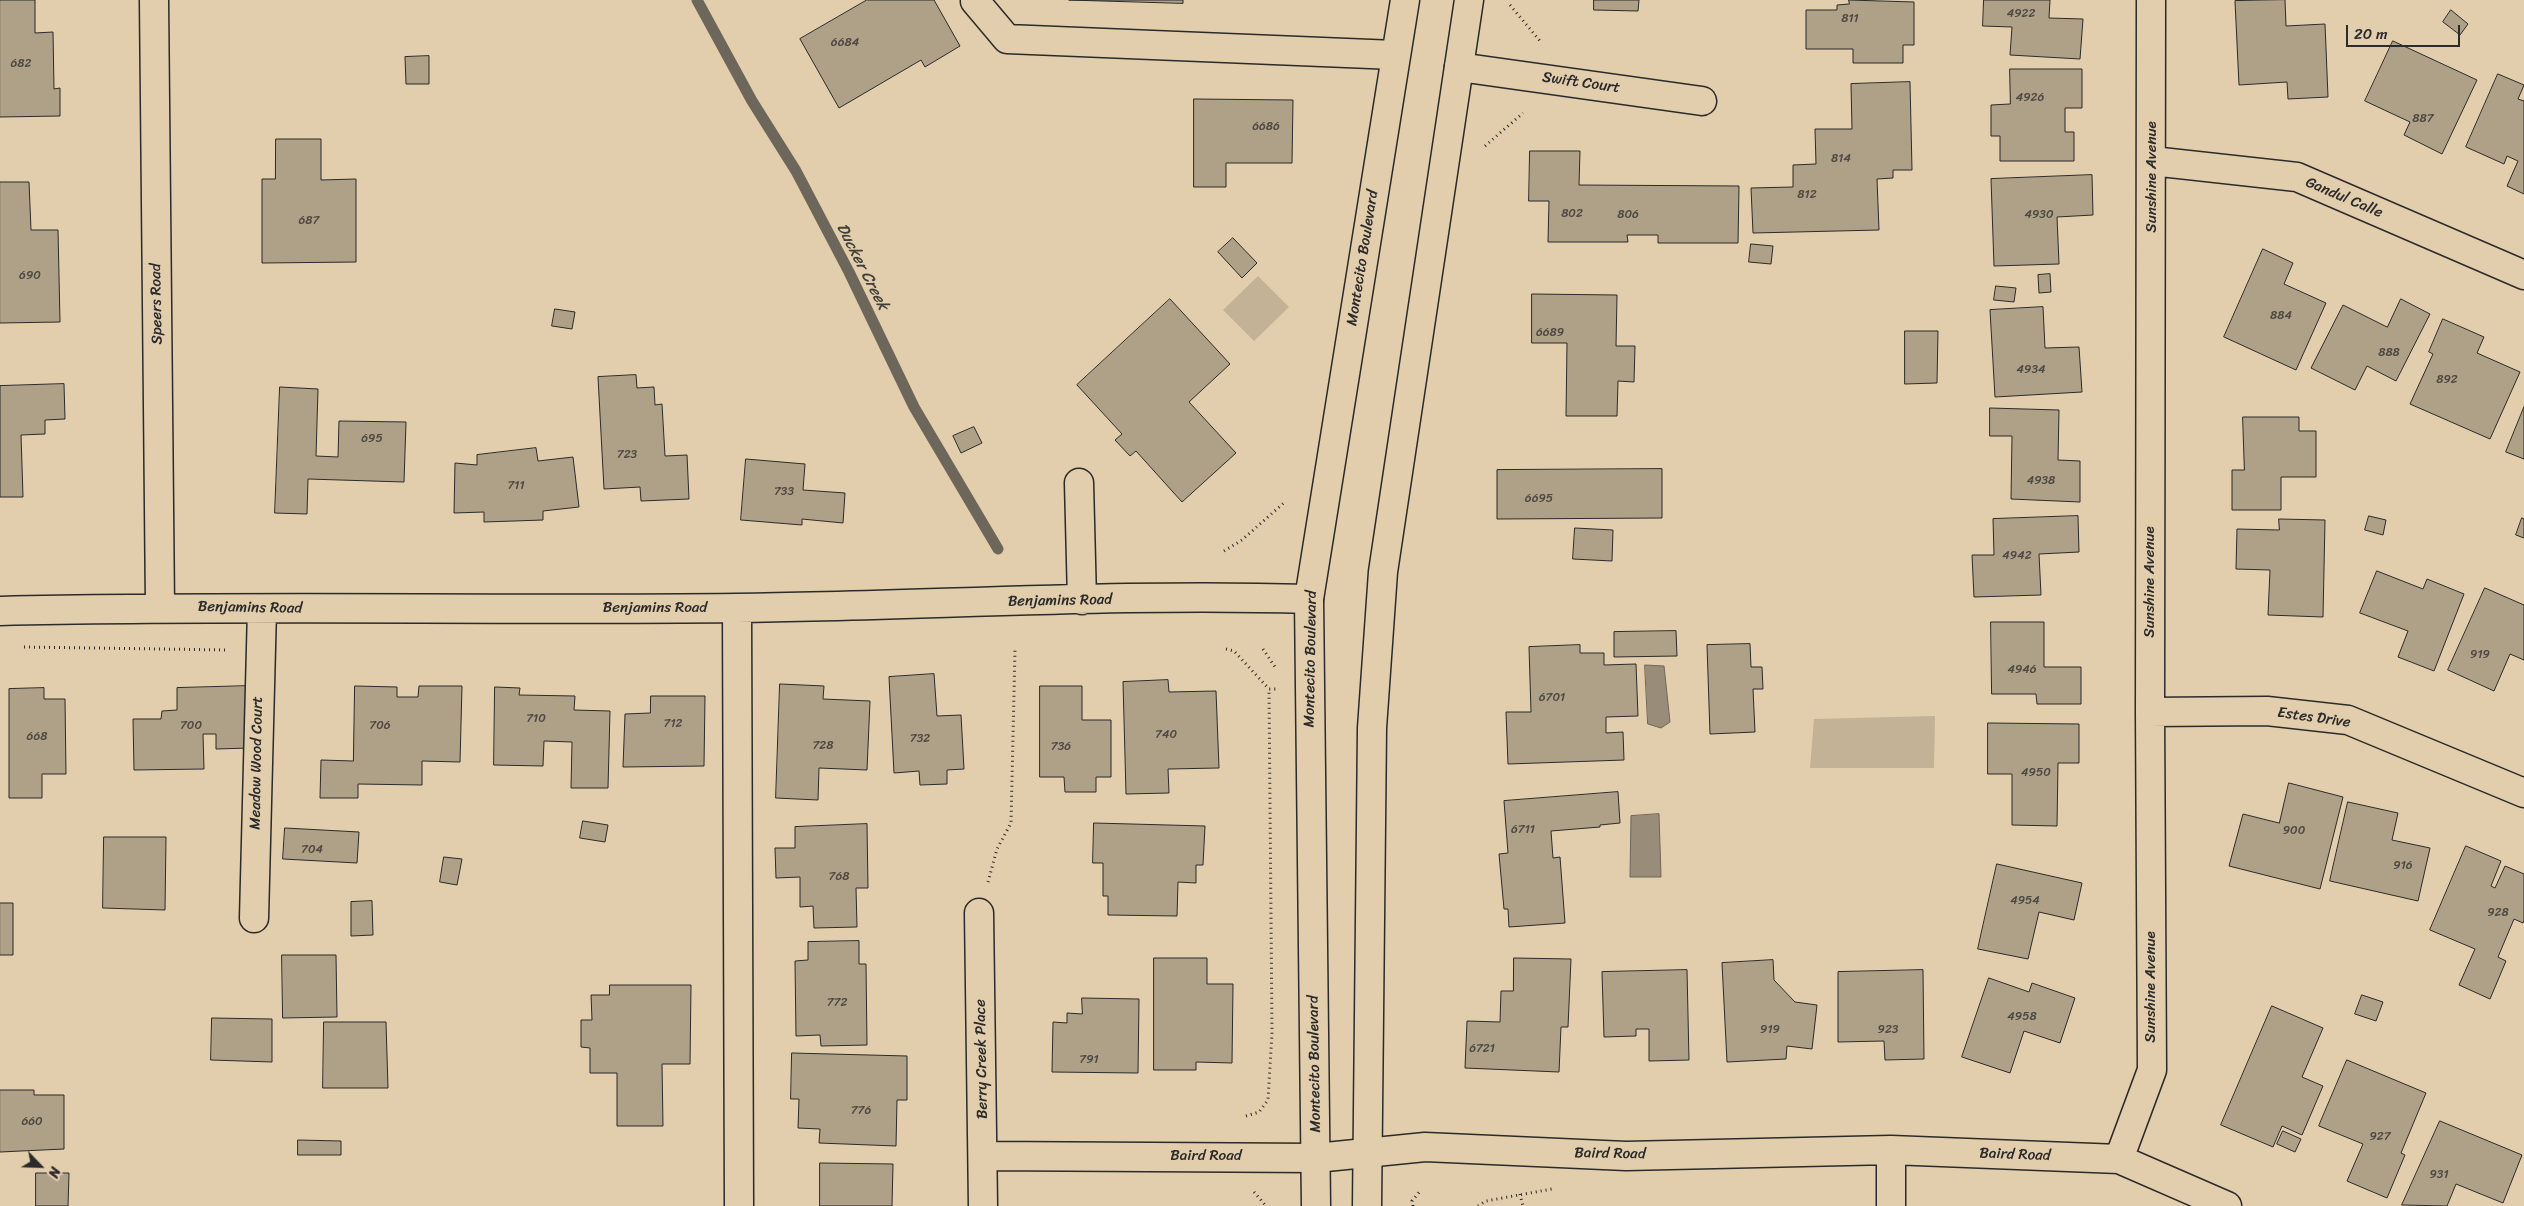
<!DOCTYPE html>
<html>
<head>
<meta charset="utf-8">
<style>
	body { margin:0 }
	#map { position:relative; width:2524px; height:1206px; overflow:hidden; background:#e2cdac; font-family:Sriracha,sans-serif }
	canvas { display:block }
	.north { position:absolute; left:15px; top:1141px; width:50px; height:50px; -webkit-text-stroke:4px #e2cdac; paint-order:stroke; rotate:114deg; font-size:14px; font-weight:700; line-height:20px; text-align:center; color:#2b2b2b }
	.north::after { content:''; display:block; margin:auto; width:18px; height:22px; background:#2b2b2b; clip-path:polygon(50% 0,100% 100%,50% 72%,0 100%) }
	.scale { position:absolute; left:2346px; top:25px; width:114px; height:22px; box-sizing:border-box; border:2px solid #2b2b2b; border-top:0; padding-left:6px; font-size:15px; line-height:18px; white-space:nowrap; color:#2b2b2b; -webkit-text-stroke:4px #e2cdac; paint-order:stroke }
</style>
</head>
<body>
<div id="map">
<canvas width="2524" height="1206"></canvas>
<div class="north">N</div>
<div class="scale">20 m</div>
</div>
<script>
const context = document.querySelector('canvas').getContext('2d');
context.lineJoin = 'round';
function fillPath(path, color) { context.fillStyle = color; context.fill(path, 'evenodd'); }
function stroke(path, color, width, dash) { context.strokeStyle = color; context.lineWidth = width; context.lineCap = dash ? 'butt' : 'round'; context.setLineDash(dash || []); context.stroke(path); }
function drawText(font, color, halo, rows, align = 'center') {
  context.font = font + ' Sriracha,sans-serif'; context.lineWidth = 4; context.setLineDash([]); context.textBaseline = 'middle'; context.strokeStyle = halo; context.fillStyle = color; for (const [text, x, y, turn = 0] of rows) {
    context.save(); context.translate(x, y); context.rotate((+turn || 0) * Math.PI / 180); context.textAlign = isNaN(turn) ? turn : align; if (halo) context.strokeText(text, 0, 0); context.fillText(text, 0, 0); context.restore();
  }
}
fillPath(new Path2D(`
	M 1258,276 L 1289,307 L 1254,341 L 1223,310 Z
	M 1935,716 L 1934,768 L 1810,768 L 1814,719 Z`), '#c4b297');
const water = new Path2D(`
	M 1645,665 L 1664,666 L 1670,722 L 1661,728 L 1648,724 Z
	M 1659,814 L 1661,877 L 1630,877 L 1631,816 Z`);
fillPath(water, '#998d79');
stroke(water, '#6d665a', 1);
stroke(new Path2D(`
	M 697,0 L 752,101 L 796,171 L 849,272 L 914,407 L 998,549`), '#6d665a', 11);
const building = new Path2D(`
	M 0,0 L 35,0 L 35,33 L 53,32 L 54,89 L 60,88 L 60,116 L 0,117 Z
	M 867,0 L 934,0 L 960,46 L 925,67 L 921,60 L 839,108 L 800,39 Z
	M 1069,0 L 1183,0 L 1183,3 Z
	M 1594,0 L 1639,0 L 1638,11 L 1594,10 Z
	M 1849,0 L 1914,2 L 1914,45 L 1903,45 L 1903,63 L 1853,63 L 1853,49 L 1806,49 L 1806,10 L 1837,10 L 1837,5 L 1849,4 Z
	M 1984,0 L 2050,0 L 2049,18 L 2083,19 L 2080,59 L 2010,55 L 2012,27 L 1983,26 Z
	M 2285,0 L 2286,26 L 2325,24 L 2328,97 L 2288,99 L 2287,82 L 2239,85 L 2235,1 Z
	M 2451,10 L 2468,24 L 2460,35 L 2443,22 Z
	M 2393,41 L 2477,80 L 2442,154 L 2404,135 L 2410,122 L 2365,101 Z
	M 429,56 L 429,84 L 406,84 L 405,57 Z
	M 2010,69 L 2082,69 L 2082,108 L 2065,108 L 2065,132 L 2074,132 L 2074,161 L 2000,161 L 2000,136 L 1991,136 L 1991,105 L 2010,104 Z
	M 2498,74 L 2524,85 L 2518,99 L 2524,101 L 2524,194 L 2507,186 L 2518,161 L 2507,156 L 2504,164 L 2466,147 Z
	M 1910,82 L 1912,170 L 1893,170 L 1893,178 L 1877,179 L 1879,230 L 1753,233 L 1751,188 L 1793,187 L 1793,165 L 1816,164 L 1815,129 L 1852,129 L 1851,84 Z
	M 1194,99 L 1293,100 L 1292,163 L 1226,163 L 1226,187 L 1194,187 Z
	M 276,139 L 321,139 L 321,180 L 356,179 L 356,262 L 262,263 L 262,179 L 275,179 Z
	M 1530,151 L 1580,151 L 1579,185 L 1739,186 L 1738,243 L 1658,243 L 1658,235 L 1627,235 L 1628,242 L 1548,242 L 1549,201 L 1529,201 Z
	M 2092,175 L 2093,215 L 2057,217 L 2059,264 L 1994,266 L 1991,179 Z
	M 0,182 L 29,182 L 31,230 L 58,230 L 60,322 L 0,323 Z
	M 1233,238 L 1257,263 L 1242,278 L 1218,252 Z
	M 1751,244 L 1773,246 L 1771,264 L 1749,262 Z
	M 2263,249 L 2293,263 L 2284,284 L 2326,303 L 2296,370 L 2224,337 Z
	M 2050,274 L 2051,292 L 2039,293 L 2038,275 Z
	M 1996,286 L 2016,288 L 2014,302 L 1994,300 Z
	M 1532,294 L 1617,295 L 1616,346 L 1635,346 L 1634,382 L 1618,381 L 1617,416 L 1566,416 L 1567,343 L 1532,343 Z
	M 1170,299 L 1230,364 L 1189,402 L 1236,453 L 1182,502 L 1136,451 L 1130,456 L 1115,440 L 1122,434 L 1077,385 Z
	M 2401,299 L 2430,314 L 2396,381 L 2367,366 L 2355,390 L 2311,368 L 2343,305 L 2387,327 Z
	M 2043,307 L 2045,348 L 2079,347 L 2082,392 L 1995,397 L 1990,310 Z
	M 555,309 L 575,312 L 572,329 L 552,326 Z
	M 2443,319 L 2484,337 L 2477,353 L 2520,372 L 2490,439 L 2410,404 L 2433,354 L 2429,352 Z
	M 1905,331 L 1938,331 L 1937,383 L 1905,384 Z
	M 636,375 L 637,388 L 654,387 L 655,405 L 662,404 L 665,456 L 687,455 L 689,499 L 641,501 L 640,487 L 604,489 L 598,377 Z
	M 64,384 L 65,419 L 45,420 L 45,434 L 21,435 L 23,497 L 0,497 L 0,386 Z
	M 280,387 L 318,389 L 316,456 L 338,457 L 339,421 L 406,422 L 404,482 L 308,479 L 307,514 L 275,513 Z
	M 2524,407 L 2524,459 L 2506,452 Z
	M 1990,408 L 2059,410 L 2058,460 L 2080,461 L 2080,502 L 2011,499 L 2012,436 L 1990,436 Z
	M 2243,417 L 2299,417 L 2299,431 L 2316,431 L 2316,477 L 2281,477 L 2281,510 L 2232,510 L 2232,470 L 2244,470 Z
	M 974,427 L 982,443 L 961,453 L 953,436 Z
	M 536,448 L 538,461 L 573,457 L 579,507 L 543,511 L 543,520 L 484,522 L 484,512 L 454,513 L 455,463 L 477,465 L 477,455 Z
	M 746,459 L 805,464 L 803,490 L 845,493 L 843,523 L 802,519 L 802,525 L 741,520 Z
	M 1662,469 L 1662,518 L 1497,519 L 1497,470 Z
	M 2078,516 L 2079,552 L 2039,554 L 2041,595 L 1974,597 L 1972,555 L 1994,555 L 1993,519 Z
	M 2369,516 L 2386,520 L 2383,535 L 2365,530 Z
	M 2522,518 L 2524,519 L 2524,538 L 2516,535 Z
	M 2279,519 L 2325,520 L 2323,617 L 2268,615 L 2270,570 L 2236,569 L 2237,529 L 2279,530 Z
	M 1575,528 L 1613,530 L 1612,561 L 1573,559 Z
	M 2377,571 L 2423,589 L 2427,579 L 2464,594 L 2434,671 L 2398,657 L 2408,631 L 2360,613 Z
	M 2485,588 L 2524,605 L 2524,660 L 2510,654 L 2494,691 L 2448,670 Z
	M 1991,622 L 2044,622 L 2044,667 L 2081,667 L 2081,704 L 2037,704 L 2036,694 L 1992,694 Z
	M 1676,631 L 1677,656 L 1614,657 L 1614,632 Z
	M 1750,644 L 1751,667 L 1762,667 L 1763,689 L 1753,689 L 1755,732 L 1710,734 L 1707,645 Z
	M 1580,645 L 1580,653 L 1604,653 L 1604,665 L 1636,664 L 1638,716 L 1606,717 L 1606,733 L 1623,732 L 1624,760 L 1508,764 L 1506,712 L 1531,712 L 1529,647 Z
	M 934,674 L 937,716 L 961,715 L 964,769 L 947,770 L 947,784 L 920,785 L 919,771 L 894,773 L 889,677 Z
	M 1168,680 L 1169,692 L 1216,691 L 1219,768 L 1168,769 L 1169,793 L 1126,794 L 1123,682 Z
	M 780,684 L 824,686 L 823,699 L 870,701 L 867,770 L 819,768 L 818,800 L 776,798 Z
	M 249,686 L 250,748 L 216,749 L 216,734 L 203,734 L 204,769 L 134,770 L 133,719 L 161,719 L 162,711 L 177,710 L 177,688 Z
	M 355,686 L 397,687 L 397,697 L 418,697 L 419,686 L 462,686 L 460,762 L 422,761 L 422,785 L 358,784 L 358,798 L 320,798 L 321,760 L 353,761 Z
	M 1040,686 L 1082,686 L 1082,720 L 1111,720 L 1111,777 L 1096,777 L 1096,792 L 1065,792 L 1064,777 L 1040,777 Z
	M 495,687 L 520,688 L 519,695 L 575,696 L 574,710 L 610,711 L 608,788 L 571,788 L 572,742 L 544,741 L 543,766 L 494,765 Z
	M 44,688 L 44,699 L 65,699 L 66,774 L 42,774 L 42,798 L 9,798 L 9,689 Z
	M 651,696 L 705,696 L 704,766 L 623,767 L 625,714 L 650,713 Z
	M 1988,723 L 2079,724 L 2079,763 L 2058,763 L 2057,826 L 2012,825 L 2012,774 L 1988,774 Z
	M 2289,783 L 2343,797 L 2320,889 L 2229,866 L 2243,814 L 2279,823 Z
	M 1618,792 L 1620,823 L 1600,825 L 1600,827 L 1551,831 L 1553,858 L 1560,857 L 1565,923 L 1509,927 L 1508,909 L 1504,909 L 1499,854 L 1508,853 L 1504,801 Z
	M 2348,802 L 2398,813 L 2392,840 L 2430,848 L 2418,901 L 2330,881 Z
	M 583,821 L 608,825 L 605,842 L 580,838 Z
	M 1094,823 L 1205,826 L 1203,865 L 1196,865 L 1196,883 L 1178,882 L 1177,916 L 1108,915 L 1108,896 L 1103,896 L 1103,863 L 1093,863 Z
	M 867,824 L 868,888 L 856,888 L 857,927 L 814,928 L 813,906 L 800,907 L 800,877 L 776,878 L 775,848 L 795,848 L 795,827 Z
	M 285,828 L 359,832 L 357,863 L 283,859 Z
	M 104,837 L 166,837 L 165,910 L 103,908 Z
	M 2466,846 L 2501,861 L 2491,886 L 2495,888 L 2505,866 L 2524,874 L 2524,920 L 2523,923 L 2514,919 L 2498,957 L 2506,961 L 2490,999 L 2459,985 L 2475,949 L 2430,930 Z
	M 444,857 L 462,859 L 457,885 L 440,882 Z
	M 1997,864 L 2082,883 L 2074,920 L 2039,912 L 2028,959 L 1978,949 Z
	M 372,901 L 373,935 L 351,936 L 351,902 Z
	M 0,903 L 13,903 L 13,955 L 0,955 Z
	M 859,941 L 859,964 L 866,964 L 867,1045 L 821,1046 L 820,1035 L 796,1036 L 795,961 L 808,960 L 808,942 Z
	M 282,955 L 336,955 L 337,1017 L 283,1018 Z
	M 1154,958 L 1207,958 L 1207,984 L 1233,984 L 1232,1063 L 1196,1062 L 1196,1070 L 1154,1070 Z
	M 1514,958 L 1571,959 L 1568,1027 L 1561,1027 L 1559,1072 L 1465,1068 L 1467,1021 L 1500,1022 L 1501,991 L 1513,991 Z
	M 1773,960 L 1774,980 L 1795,1002 L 1817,1005 L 1812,1049 L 1787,1046 L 1786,1059 L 1727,1062 L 1722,963 Z
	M 1687,970 L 1689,1060 L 1649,1061 L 1649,1029 L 1636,1029 L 1636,1036 L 1604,1037 L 1602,972 Z
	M 1923,970 L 1924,1059 L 1885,1060 L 1884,1041 L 1838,1042 L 1838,972 Z
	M 1989,978 L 2029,992 L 2032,983 L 2075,998 L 2060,1043 L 2024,1031 L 2010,1073 L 1962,1057 Z
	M 610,985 L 691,985 L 690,1064 L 662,1064 L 663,1126 L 617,1126 L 617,1073 L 590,1073 L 590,1048 L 581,1047 L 581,1020 L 592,1020 L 591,995 L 609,995 Z
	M 2362,995 L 2383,1002 L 2376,1021 L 2355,1014 Z
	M 1082,998 L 1139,999 L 1138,1073 L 1052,1072 L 1053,1022 L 1067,1023 L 1067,1013 L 1082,1014 Z
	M 2272,1006 L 2323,1028 L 2302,1077 L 2323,1086 L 2302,1135 L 2282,1126 L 2273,1147 L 2221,1125 Z
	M 212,1018 L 272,1019 L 272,1062 L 211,1060 Z
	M 324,1022 L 386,1022 L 388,1088 L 323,1088 Z
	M 792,1053 L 907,1056 L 907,1100 L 897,1100 L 896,1146 L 819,1143 L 820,1129 L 798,1128 L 799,1099 L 791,1099 Z
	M 2347,1060 L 2426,1093 L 2401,1153 L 2405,1155 L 2387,1198 L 2347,1181 L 2363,1144 L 2319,1126 Z
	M 0,1090 L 34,1090 L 34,1095 L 64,1095 L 64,1149 L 0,1152 Z
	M 2440,1121 L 2522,1155 L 2503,1203 L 2456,1184 L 2447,1206 L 2402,1205 Z
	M 2283,1131 L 2301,1139 L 2295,1152 L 2277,1144 Z
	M 298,1140 L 341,1141 L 341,1155 L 298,1155 Z
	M 820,1163 L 893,1164 L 892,1206 L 820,1206 Z
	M 36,1173 L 69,1173 L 68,1206 L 36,1206 Z`);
fillPath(building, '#afa088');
stroke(building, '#2b2b2b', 1);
const minor = new Path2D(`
	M 154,0 L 160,607
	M 975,1 L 1007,39 L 1395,55
	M 1459,67 L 1702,101
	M 2152,161 L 2297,177 L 2524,275
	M 1079,483 L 1082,600
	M 737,608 L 739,1206
	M 0,611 C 246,605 491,611 737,608 C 927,606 1119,593 1309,599
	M 2150,712 L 2267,711 L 2348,720 L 2524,793
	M 979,913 L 983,1206
	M 254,918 L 262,609
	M 984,1156 L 1316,1158 L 1425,1147 L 1626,1156 L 1891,1150 L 2119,1159 L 2227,1206
	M 2119,1159 L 2152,1070 L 2150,712 L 2151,0
	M 1891,1206 L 1891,1150`);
const major = new Path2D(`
	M 1316,1206 L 1309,599 L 1405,0
	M 1367,1206 L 1372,728 L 1383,572 L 1469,0`);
stroke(minor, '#2b2b2b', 31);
stroke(major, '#2b2b2b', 31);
stroke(new Path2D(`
	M 1510,5 L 1540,41
	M 1485,146 L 1523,113
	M 1224,551 L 1242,540 L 1286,501
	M 24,647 L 228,650
	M 1226,649 L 1234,651 L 1269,689
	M 1263,649 L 1275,667
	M 988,882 L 997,849 L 1011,823 L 1015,650
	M 1246,1116 L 1259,1112 L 1268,1100 L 1272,1033 L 1269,689 L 1276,689
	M 1254,1192 L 1266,1206
	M 1520,1194 L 1523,1206
	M 1413,1206 L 1412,1201 L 1421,1190
	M 1478,1206 L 1486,1201 L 1552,1189`), '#2b2b2b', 3, [1, 4]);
stroke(minor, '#e2cdac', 28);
stroke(major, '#e2cdac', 28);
drawText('12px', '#4c4842', null, [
	["4922",2021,14],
	["811",1850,19],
	["6684",845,43],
	["682",21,64],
	["4926",2030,98],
	["887",2423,119],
	["6686",1266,127],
	["814",1841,159],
	["812",1807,195],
	["802",1572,214],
	["806",1628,215],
	["4930",2039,215],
	["687",309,221],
	["690",30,276],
	["884",2281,316],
	["6689",1550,333],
	["888",2389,353],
	["4934",2031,370],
	["892",2447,380],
	["695",372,439],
	["723",627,455],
	["4938",2041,481],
	["711",516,486],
	["733",784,492],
	["6695",1539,499],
	["4942",2017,556],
	["919",2480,655],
	["4946",2022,670],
	["6701",1552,698],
	["710",536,719],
	["712",673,724],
	["700",191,726],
	["706",380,726],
	["740",1166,735],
	["668",37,737],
	["732",920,739],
	["728",823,746],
	["736",1061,747],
	["4950",2036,773],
	["6711",1523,830],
	["900",2294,831],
	["704",312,850],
	["916",2403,866],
	["768",839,877],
	["4954",2025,901],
	["928",2498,913],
	["772",837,1003],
	["4958",2022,1017],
	["919",1770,1030],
	["923",1888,1030],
	["6721",1482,1049],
	["791",1089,1060],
	["776",861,1111],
	["660",32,1122],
	["927",2380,1137],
	["931",2439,1175]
]);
drawText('15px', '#2b2b2b', '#e2cdac', [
	["Swift Court",1581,83,8],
	["Sunshine Avenue",2152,177,-90],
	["Gandul Calle",2344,198,23],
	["Montecito Boulevard",1363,258,-81],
	["Speers Road",157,304,-91],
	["Sunshine Avenue",2150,582,-90],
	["Benjamins Road",1060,601,-1],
	["Benjamins Road",250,608,1],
	["Benjamins Road",655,608],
	["Montecito Boulevard",1311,659,-89],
	["Estes Drive",2314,718,8],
	["Meadow Wood Court",257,763,-89],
	["Sunshine Avenue",2151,987,-90],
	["Berry Creek Place",982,1059,-91],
	["Montecito Boulevard",1315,1064,-91],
	["Baird Road",1610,1154,1],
	["Baird Road",2015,1155,2],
	["Baird Road",1206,1156]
]);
drawText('italic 16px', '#413f3b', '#e2cdac', [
	["Ducker Creek",862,267,63]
]);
</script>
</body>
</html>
